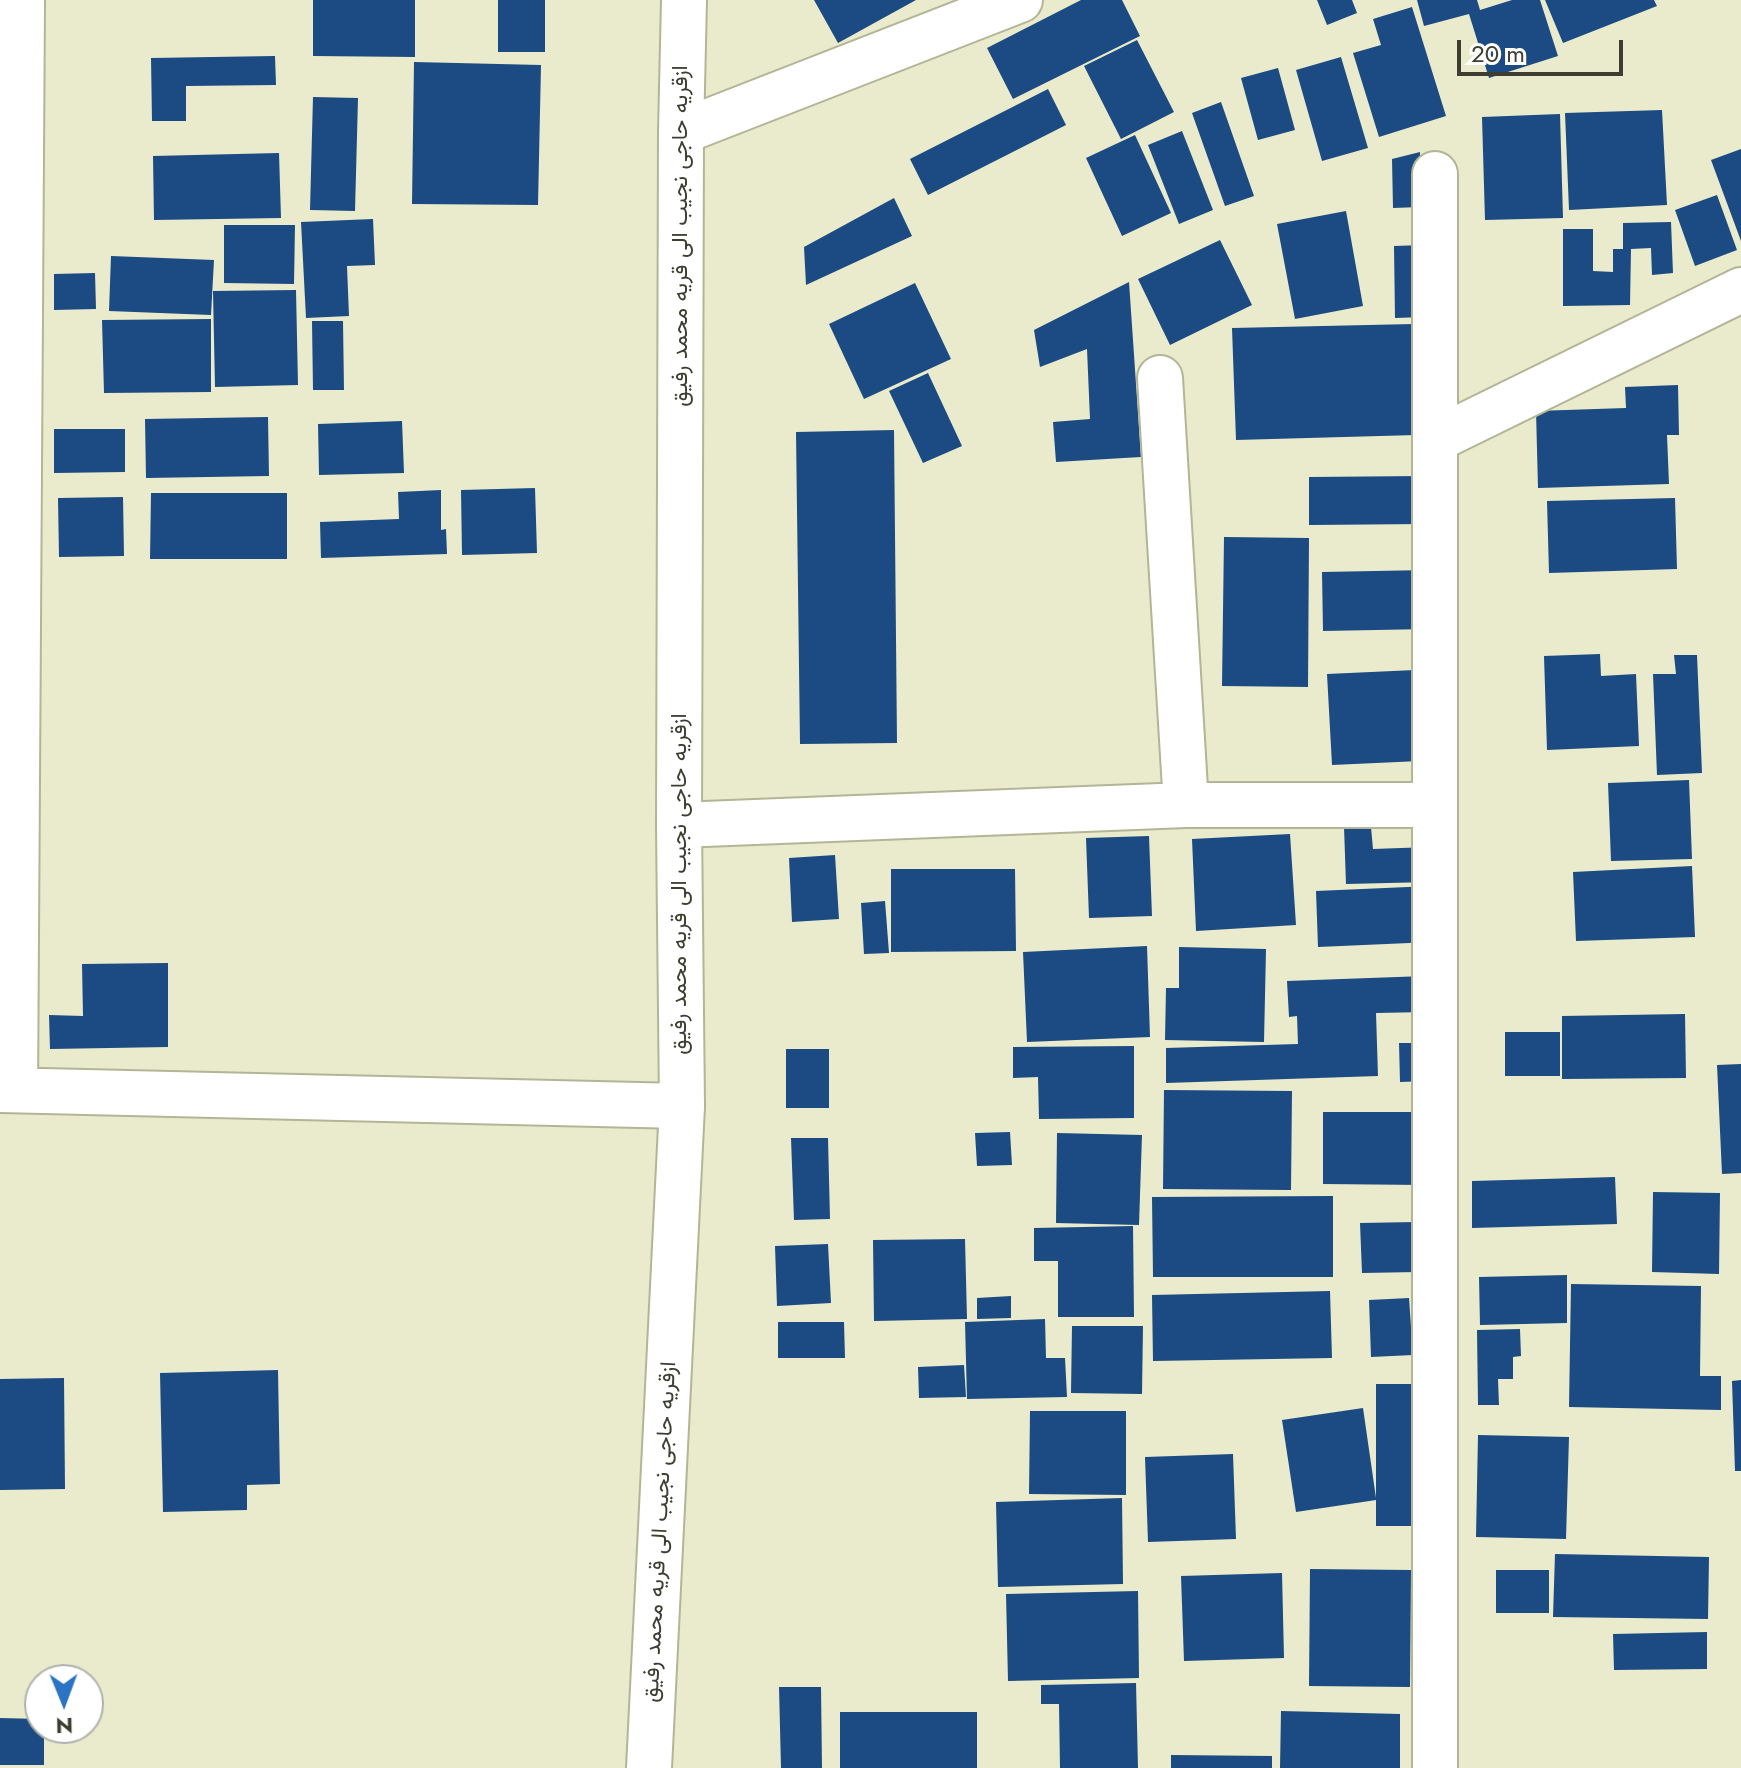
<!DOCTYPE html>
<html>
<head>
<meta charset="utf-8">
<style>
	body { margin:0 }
	#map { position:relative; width:1741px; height:1768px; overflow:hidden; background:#e9ebcc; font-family:Jost,sans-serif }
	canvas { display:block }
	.north { position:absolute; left:24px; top:1664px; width:80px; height:80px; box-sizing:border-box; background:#fff; border:2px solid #b1b2ad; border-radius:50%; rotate:179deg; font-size:22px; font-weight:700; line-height:32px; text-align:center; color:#3d3e31 }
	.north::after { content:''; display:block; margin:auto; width:28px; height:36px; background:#2b73c3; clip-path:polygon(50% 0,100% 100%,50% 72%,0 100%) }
	.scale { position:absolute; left:1457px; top:40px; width:166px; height:36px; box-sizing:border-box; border:4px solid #3d3e31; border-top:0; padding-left:10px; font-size:24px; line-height:28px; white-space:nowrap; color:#3d3e31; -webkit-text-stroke:6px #fff; paint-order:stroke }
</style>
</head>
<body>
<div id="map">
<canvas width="1741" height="1768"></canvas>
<div class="north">N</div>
<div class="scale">20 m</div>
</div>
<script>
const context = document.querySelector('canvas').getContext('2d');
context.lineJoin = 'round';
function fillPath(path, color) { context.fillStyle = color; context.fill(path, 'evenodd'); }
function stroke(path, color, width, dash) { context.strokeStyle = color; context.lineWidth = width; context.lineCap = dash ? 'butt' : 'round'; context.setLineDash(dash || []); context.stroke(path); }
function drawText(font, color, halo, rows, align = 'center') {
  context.font = font + ' Jost,Vazirmatn,sans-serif'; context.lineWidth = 8; context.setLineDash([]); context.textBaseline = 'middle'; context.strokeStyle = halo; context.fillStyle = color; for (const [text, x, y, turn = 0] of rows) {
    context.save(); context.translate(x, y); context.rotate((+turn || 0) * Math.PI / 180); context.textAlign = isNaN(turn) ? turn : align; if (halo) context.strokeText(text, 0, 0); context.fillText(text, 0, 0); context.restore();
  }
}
fillPath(new Path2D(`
	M 313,0 L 415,0 L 415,57 L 313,56 Z
	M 498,0 L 545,0 L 545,52 L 498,52 Z
	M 814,0 L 916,0 L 838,43 Z
	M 1081,0 L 1122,0 L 1140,36 L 1013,99 L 987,48 Z
	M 1317,0 L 1352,0 L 1357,13 L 1327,25 Z
	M 1417,0 L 1477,0 L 1480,10 L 1512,0 L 1540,0 L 1558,56 L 1489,78 L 1469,14 L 1424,26 Z
	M 1545,0 L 1654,0 L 1657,6 L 1563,43 Z
	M 1412,7 L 1446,116 L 1379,137 L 1353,53 L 1381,45 L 1373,19 Z
	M 1137,40 L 1174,112 L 1121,139 L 1084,66 Z
	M 275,56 L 276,85 L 186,86 L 186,121 L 152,121 L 151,58 Z
	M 1341,57 L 1368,148 L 1322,161 L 1296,70 Z
	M 414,62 L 541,65 L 538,205 L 412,204 Z
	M 1278,68 L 1295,130 L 1258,140 L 1241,78 Z
	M 1048,89 L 1066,125 L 928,195 L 910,159 Z
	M 313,97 L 358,98 L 355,211 L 310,210 Z
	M 1221,102 L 1254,196 L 1225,206 L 1192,113 Z
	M 1662,110 L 1667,205 L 1569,210 L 1565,113 Z
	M 1560,114 L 1563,218 L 1485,220 L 1482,117 Z
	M 1182,131 L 1213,210 L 1179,224 L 1148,145 Z
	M 1135,135 L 1171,213 L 1122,236 L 1086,158 Z
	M 1741,149 L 1741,241 L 1711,160 Z
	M 1420,152 L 1420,207 L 1393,208 L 1392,159 Z
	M 279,153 L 281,218 L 154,220 L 153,156 Z
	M 1717,195 L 1737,250 L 1695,266 L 1675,210 Z
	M 894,198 L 912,236 L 806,285 L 804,247 Z
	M 1346,211 L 1363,306 L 1295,319 L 1277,224 Z
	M 373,219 L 375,265 L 347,266 L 349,316 L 306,318 L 301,222 Z
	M 1671,222 L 1673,273 L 1652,275 L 1651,248 L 1631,249 L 1630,305 L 1563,306 L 1563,229 L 1593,229 L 1593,271 L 1613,272 L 1613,249 L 1623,249 L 1623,223 Z
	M 224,225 L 295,225 L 294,284 L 224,283 Z
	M 1220,240 L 1252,305 L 1170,345 L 1138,279 Z
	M 1423,245 L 1425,317 L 1395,318 L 1394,246 Z
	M 111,256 L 214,260 L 211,315 L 109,311 Z
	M 95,273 L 96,309 L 54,310 L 54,274 Z
	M 1129,282 L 1141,457 L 1056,462 L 1053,422 L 1090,419 L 1087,349 L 1040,367 L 1034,330 Z
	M 915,283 L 951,359 L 864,399 L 829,324 Z
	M 296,290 L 298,385 L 215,387 L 213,291 Z
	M 211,319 L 211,392 L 104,393 L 102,320 Z
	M 312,321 L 343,321 L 344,390 L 313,390 Z
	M 1414,324 L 1416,435 L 1236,440 L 1232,328 Z
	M 928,373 L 962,446 L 923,463 L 889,391 Z
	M 1678,385 L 1679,435 L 1667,435 L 1669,484 L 1538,488 L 1536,411 L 1626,408 L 1625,387 Z
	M 268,417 L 269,476 L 146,478 L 145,419 Z
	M 402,421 L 404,473 L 319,475 L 318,424 Z
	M 54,429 L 125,429 L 125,472 L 54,473 Z
	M 894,430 L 897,743 L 800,744 L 796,432 Z
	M 1423,476 L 1424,524 L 1309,525 L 1309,477 Z
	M 535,488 L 537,553 L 462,555 L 461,490 Z
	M 441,490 L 441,530 L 446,529 L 447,554 L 321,558 L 320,522 L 399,519 L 398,492 Z
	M 151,493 L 287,493 L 287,559 L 150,559 Z
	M 123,497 L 124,556 L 59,557 L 58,498 Z
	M 1675,498 L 1677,569 L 1549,573 L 1547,501 Z
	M 1224,537 L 1309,538 L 1308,687 L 1222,686 Z
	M 1428,570 L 1429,629 L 1323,631 L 1322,572 Z
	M 1600,654 L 1601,676 L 1636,674 L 1639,746 L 1547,750 L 1544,656 Z
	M 1674,655 L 1697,655 L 1702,773 L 1657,775 L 1653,674 L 1676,674 Z
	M 1415,670 L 1420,761 L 1332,765 L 1327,674 Z
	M 1689,780 L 1692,859 L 1611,861 L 1608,783 Z
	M 1344,827 L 1371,827 L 1373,849 L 1429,847 L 1430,882 L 1346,884 Z
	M 1290,834 L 1296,925 L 1196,931 L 1192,839 Z
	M 1149,836 L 1152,916 L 1089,918 L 1086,838 Z
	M 835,855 L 839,919 L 792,922 L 789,858 Z
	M 1692,866 L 1695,937 L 1576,941 L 1573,872 Z
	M 891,869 L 1015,869 L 1016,951 L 891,952 Z
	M 1431,886 L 1432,942 L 1318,947 L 1316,891 Z
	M 885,901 L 889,953 L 864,954 L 861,903 Z
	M 1147,946 L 1150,1037 L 1027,1042 L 1023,952 Z
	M 1179,947 L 1266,949 L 1264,1042 L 1165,1040 L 1166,988 L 1179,988 Z
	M 168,963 L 168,1047 L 50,1049 L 49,1015 L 83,1016 L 82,964 Z
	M 1425,976 L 1426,1012 L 1376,1013 L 1378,1076 L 1166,1083 L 1166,1048 L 1298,1044 L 1297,1016 L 1289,1017 L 1287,981 Z
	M 1685,1014 L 1686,1078 L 1562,1079 L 1562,1016 Z
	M 1505,1032 L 1560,1032 L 1560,1076 L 1505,1076 Z
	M 1399,1043 L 1425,1043 L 1427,1081 L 1400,1082 Z
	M 1134,1046 L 1134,1118 L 1039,1119 L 1038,1077 L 1013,1078 L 1013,1047 Z
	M 786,1049 L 829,1049 L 829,1108 L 786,1108 Z
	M 1741,1064 L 1741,1173 L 1722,1174 L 1717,1065 Z
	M 1164,1090 L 1292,1091 L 1291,1190 L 1163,1189 Z
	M 1323,1112 L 1424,1112 L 1424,1185 L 1323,1184 Z
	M 1010,1132 L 1012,1165 L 977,1166 L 975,1133 Z
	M 1057,1133 L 1142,1135 L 1139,1225 L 1056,1223 Z
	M 791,1138 L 828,1138 L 830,1219 L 794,1220 Z
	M 1615,1177 L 1617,1224 L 1472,1228 L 1472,1181 Z
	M 1653,1192 L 1720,1193 L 1719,1274 L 1652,1272 Z
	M 1333,1196 L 1333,1277 L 1153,1277 L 1152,1197 Z
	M 1416,1222 L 1417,1272 L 1362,1273 L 1360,1223 Z
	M 1133,1226 L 1134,1317 L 1058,1317 L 1058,1261 L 1034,1261 L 1034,1228 Z
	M 965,1239 L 967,1319 L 874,1321 L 873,1240 Z
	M 828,1244 L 831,1303 L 777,1306 L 775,1246 Z
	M 1567,1275 L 1567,1323 L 1480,1325 L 1479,1277 Z
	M 1571,1284 L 1701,1286 L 1700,1376 L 1721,1376 L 1721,1410 L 1569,1407 Z
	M 1330,1291 L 1332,1358 L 1153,1361 L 1152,1295 Z
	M 1011,1296 L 1011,1318 L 977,1319 L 977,1298 Z
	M 1409,1298 L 1413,1355 L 1371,1357 L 1369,1300 Z
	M 1045,1319 L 1046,1358 L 1065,1358 L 1067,1397 L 967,1399 L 965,1322 Z
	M 778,1322 L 844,1322 L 845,1358 L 778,1358 Z
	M 1072,1326 L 1143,1326 L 1142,1394 L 1071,1393 Z
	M 1520,1329 L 1521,1356 L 1513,1357 L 1513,1379 L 1498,1379 L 1499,1405 L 1478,1405 L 1477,1330 Z
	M 964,1365 L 966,1397 L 919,1398 L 918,1367 Z
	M 278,1370 L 280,1484 L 247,1485 L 247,1510 L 163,1512 L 160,1373 Z
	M 64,1378 L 65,1489 L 0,1490 L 0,1379 Z
	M 1741,1380 L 1741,1471 L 1735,1471 L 1732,1381 Z
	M 1376,1384 L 1411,1384 L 1411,1526 L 1376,1526 L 1376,1500 L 1296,1512 L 1282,1420 L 1363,1408 L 1376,1498 Z
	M 1030,1411 L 1126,1411 L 1126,1495 L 1029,1494 Z
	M 1478,1435 L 1569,1437 L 1566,1539 L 1476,1537 Z
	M 1233,1454 L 1236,1539 L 1148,1542 L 1145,1457 Z
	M 1122,1498 L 1123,1584 L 998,1587 L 996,1502 Z
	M 1555,1554 L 1709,1557 L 1708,1619 L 1553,1617 Z
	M 1310,1569 L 1411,1570 L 1410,1687 L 1309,1686 Z
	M 1496,1570 L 1549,1570 L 1549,1613 L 1496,1613 Z
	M 1282,1573 L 1284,1658 L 1184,1661 L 1181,1576 Z
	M 1138,1591 L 1139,1678 L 1008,1681 L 1006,1594 Z
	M 1707,1632 L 1707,1669 L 1614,1670 L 1613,1634 Z
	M 1136,1683 L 1138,1768 L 1060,1768 L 1059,1704 L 1041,1704 L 1041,1685 Z
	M 779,1687 L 821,1687 L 822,1768 L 781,1768 Z
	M 1281,1711 L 1400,1714 L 1400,1768 L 1280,1768 Z
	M 840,1712 L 977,1712 L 977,1768 L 840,1768 Z
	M 0,1718 L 40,1719 L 40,1728 L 44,1728 L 44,1765 L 0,1765 Z
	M 1171,1755 L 1272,1756 L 1272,1768 L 1171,1768 Z`), '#1b4b82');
const minor = new Path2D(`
	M 681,132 L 1020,0
	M 1435,174 L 1435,1768
	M 1160,378 L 1186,805
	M 1435,440 L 1741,290
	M 679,825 L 1186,805 L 1435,805
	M 0,1090 L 682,1106
	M 15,1090 L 22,0`);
const tertiary = new Path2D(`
	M 649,1768 L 682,1106 L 679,825 L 681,132 L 684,0`);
stroke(minor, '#b3b597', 48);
stroke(tertiary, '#b3b597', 48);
stroke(minor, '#fff', 44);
stroke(tertiary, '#fff', 44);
drawText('22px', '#3d3e31', '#fff', [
	["ازقریه حاجی نجیب الی قریه محمد رفیق",682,236,-90],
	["ازقریه حاجی نجیب الی قریه محمد رفیق",681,884,-90],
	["ازقریه حاجی نجیب الی قریه محمد رفیق",661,1532,-87]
]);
</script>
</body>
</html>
